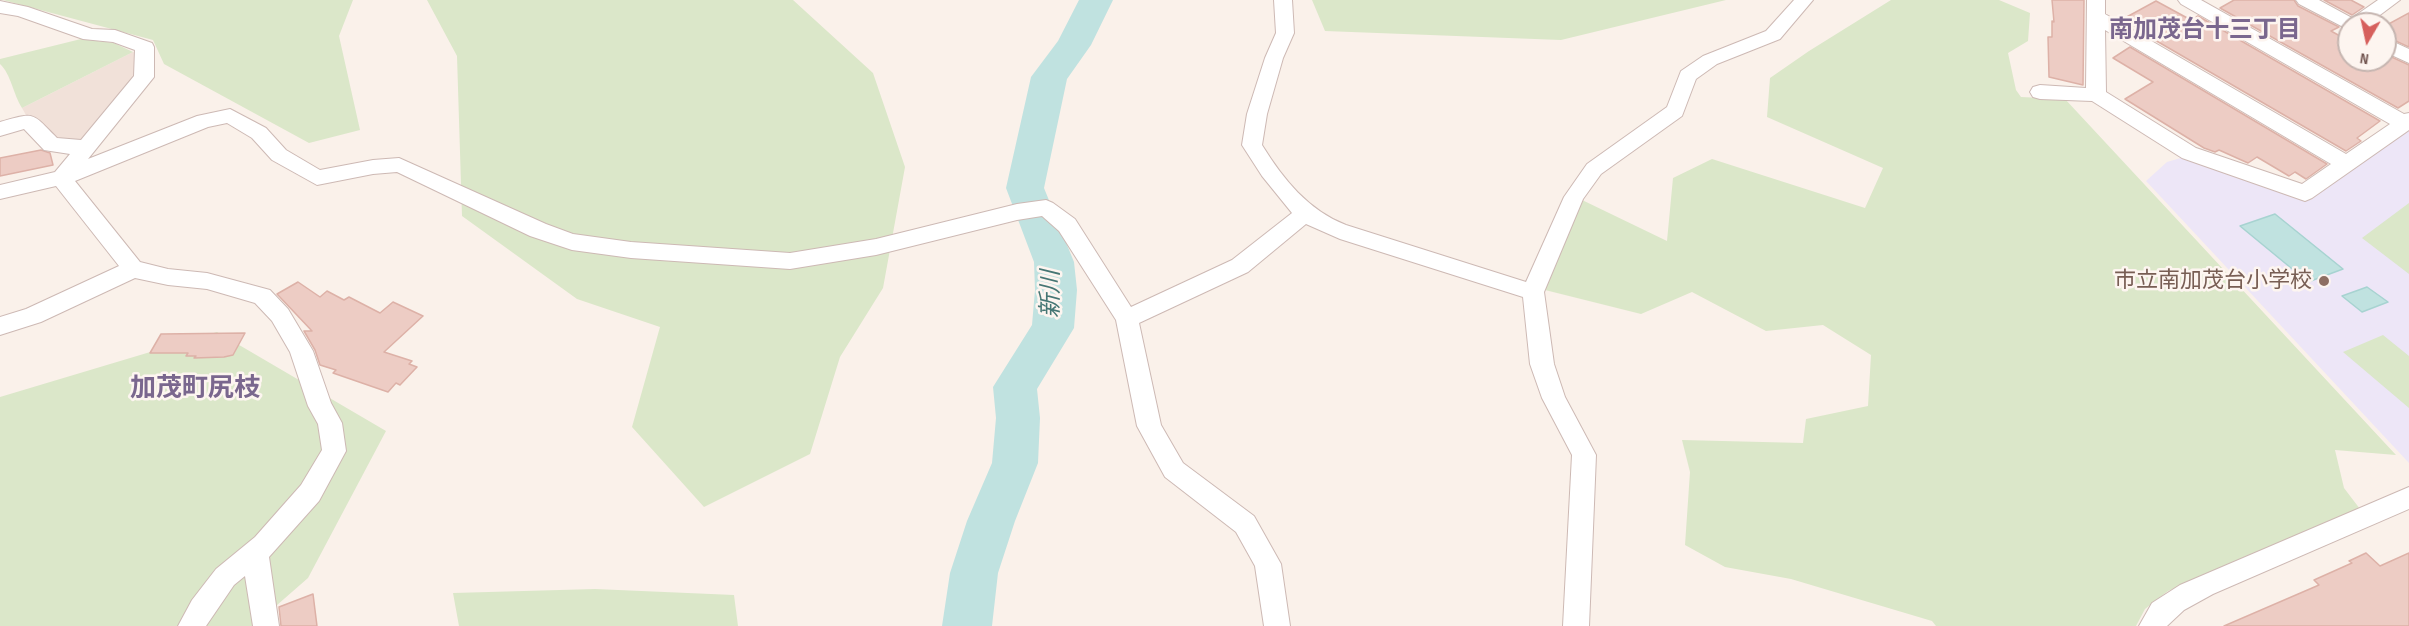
<!DOCTYPE html>
<html>
<head>
<meta charset="utf-8">
<style>
	body { margin:0 }
	#map { position:relative; width:2409px; height:626px; overflow:hidden; background:#faf1ea; font-family:"Sofia Sans Condensed",sans-serif }
	canvas { display:block }
	.north { position:absolute; left:2337px; top:12px; width:60px; height:60px; box-sizing:border-box; background:#fdf5f0; border:2px solid #c5b5b0; border-radius:50%; rotate:189deg; font-size:16px; font-weight:700; line-height:24px; text-align:center; color:#725550 }
	.north::after { content:''; display:block; margin:auto; width:21px; height:27px; background:#d6605d; clip-path:polygon(50% 0,100% 100%,50% 72%,0 100%) }
</style>
</head>
<body>
<div id="map">
<canvas width="2409" height="626"></canvas>
<div class="north">N</div>
</div>
<script>
const context = document.querySelector('canvas').getContext('2d');
context.lineJoin = 'round';
function fillPath(path, color) { context.fillStyle = color; context.fill(path, 'evenodd'); }
function stroke(path, color, width, dash) { context.strokeStyle = color; context.lineWidth = width; context.lineCap = dash ? 'butt' : 'round'; context.setLineDash(dash || []); context.stroke(path); }
function drawText(font, color, halo, rows, align = 'center') {
  context.font = font + ' "Sofia Sans Condensed","Noto Sans JP",sans-serif'; context.lineWidth = 5; context.setLineDash([]); context.textBaseline = 'middle'; context.strokeStyle = halo; context.fillStyle = color; for (const [text, x, y, turn = 0] of rows) {
    context.save(); context.translate(x, y); context.rotate((+turn || 0) * Math.PI / 180); context.textAlign = isNaN(turn) ? turn : align; if (halo) context.strokeText(text, 0, 0); context.fillText(text, 0, 0); context.restore();
  }
}
fillPath(new Path2D(`
	M 133,52 L 136,53 L 137,75 L 82,142 L 63,143 L 27,117 L 22,108 Z`), '#f1e1d9');
fillPath(new Path2D(`
	M 2409,130 L 2409,463 L 2146,181 L 2167,162 L 2184,157 L 2310,200 Z`), '#ede6f7');
fillPath(new Path2D(`
	M 3,0 L 353,0 L 339,36 L 360,130 L 309,143 L 164,64 L 153,40 Z
	M 427,0 L 793,0 L 873,73 L 905,167 L 883,288 L 840,357 L 810,454 L 704,507 L 632,427 L 660,327 L 577,299 L 462,216 L 457,56 Z
	M 1312,0 L 1726,0 L 1561,40 L 1325,31 Z
	M 1891,0 L 1999,0 L 2030,13 L 2028,41 L 2008,53 L 2016,90 L 2021,97 L 2065,99 L 2396,455 L 2335,450 L 2344,488 L 2360,509 L 2168,591 L 2145,609 L 2136,626 L 1936,626 L 1932,621 L 1791,579 L 1725,567 L 1685,545 L 1690,472 L 1682,440 L 1803,443 L 1806,419 L 1868,406 L 1871,355 L 1823,325 L 1766,331 L 1692,292 L 1641,314 L 1541,289 L 1580,199 L 1667,241 L 1673,178 L 1712,159 L 1865,208 L 1883,168 L 1767,117 L 1770,78 L 1809,51 Z
	M 81,39 L 114,43 L 133,52 L 22,108 C 13,94 11,74 0,64 L 0,59 Z
	M 2409,203 L 2409,274 L 2362,238 Z
	M 217,332 L 386,431 L 308,578 L 253,626 L 0,626 L 0,397 Z
	M 2383,335 L 2409,356 L 2409,408 L 2343,352 Z
	M 595,589 L 734,595 L 738,626 L 459,626 L 453,593 Z`), '#dbe7c9');
const water = new Path2D(`
	M 2275,214 L 2343,269 L 2308,282 L 2240,226 Z
	M 2367,287 L 2388,302 L 2362,312 L 2342,296 Z`);
fillPath(water, '#c0e2e0');
stroke(water, '#a7d3d1', 1.5);
fillPath(new Path2D(`
	M 1079,0 L 1113,0 L 1091,45 L 1067,79 L 1044,188 L 1074,262 L 1077,290 L 1074,328 L 1037,389 L 1040,418 L 1038,463 L 1015,521 L 998,573 L 992,626 L 942,626 L 950,573 L 967,521 L 992,463 L 996,418 L 993,387 L 1032,325 L 1035,290 L 1034,262 L 1006,188 L 1031,77 L 1058,41 Z`), '#c0e2e0');
const building = new Path2D(`
	M 2052,0 L 2084,0 L 2083,85 L 2049,77 L 2048,37 L 2052,37 L 2052,21 L 2054,22 Z
	M 2234,0 L 2294,0 L 2298,6 L 2339,27 L 2331,31 L 2349,41 L 2349,60 L 2385,61 L 2385,54 L 2409,65 L 2409,101 L 2398,108 L 2220,8 Z
	M 2324,0 L 2351,0 L 2364,7 L 2352,15 Z
	M 2156,1 L 2191,20 L 2198,16 L 2380,121 L 2357,138 L 2361,141 L 2346,151 L 2148,36 L 2150,35 L 2123,19 Z
	M 2409,13 L 2409,47 L 2385,36 L 2385,26 Z
	M 2130,47 L 2327,164 L 2306,179 L 2295,172 L 2289,176 L 2257,157 L 2248,163 L 2219,150 L 2215,152 L 2204,148 L 2125,99 L 2153,82 L 2113,58 Z
	M 41,150 L 50,153 L 53,165 L 0,176 L 0,158 Z
	M 298,282 L 320,297 L 327,291 L 344,300 L 349,297 L 380,313 L 393,302 L 423,316 L 384,352 L 412,361 L 409,364 L 417,367 L 400,385 L 396,383 L 388,392 L 333,373 L 336,370 L 320,365 L 315,350 L 304,331 L 312,331 L 277,294 Z
	M 245,333 L 233,355 L 224,357 L 194,358 L 196,356 L 186,356 L 188,353 L 150,353 L 161,334 Z
	M 2366,553 L 2380,566 L 2409,553 L 2409,626 L 2224,626 L 2319,585 L 2314,580 L 2352,563 L 2349,561 Z
	M 313,594 L 317,626 L 281,626 L 279,607 Z`);
fillPath(building, '#edccc4');
stroke(building, '#ddb1a7', 1.5);
const street = new Path2D(`
	M 1274,0 L 1292,0 L 1294,33 L 1283,58 L 1267,114 L 1262,145 C 1283,179 1308,210 1346,225 L 1526,282 L 1564,197 L 1587,164 L 1667,107 L 1681,71 L 1703,56 L 1766,31 L 1794,0 L 1813,0 L 1780,39 L 1717,64 L 1696,79 L 1682,116 L 1601,174 L 1583,199 L 1544,292 L 1554,364 L 1565,397 L 1596,455 L 1589,626 L 1563,626 L 1572,455 L 1542,398 L 1530,364 L 1523,297 L 1340,239 L 1306,224 L 1248,272 L 1139,323 L 1161,425 L 1183,463 L 1254,516 L 1281,564 L 1290,626 L 1264,626 L 1255,566 L 1236,532 L 1165,477 L 1137,426 L 1116,320 L 1059,231 L 1042,216 L 1017,220 L 876,255 L 790,269 L 631,258 L 572,250 L 530,236 L 397,172 L 373,174 L 317,185 L 272,160 L 252,138 L 227,123 L 208,127 L 75,181 L 140,262 L 168,269 L 207,273 L 270,290 L 288,309 L 313,351 L 331,403 L 342,423 L 346,451 L 319,501 L 269,557 L 279,626 L 253,626 L 245,576 L 234,585 L 206,626 L 178,626 L 192,600 L 216,569 L 255,537 L 301,485 L 322,450 L 318,424 L 308,406 L 290,352 L 272,321 L 255,303 L 207,289 L 168,285 L 135,278 L 41,322 L 0,335 L 0,317 L 26,309 L 119,266 L 56,186 L 0,199 L 0,185 L 55,172 L 70,154 L 44,150 L 24,129 L 0,136 L 0,122 C 36,112 31,112 57,138 L 81,140 L 134,76 L 135,50 L 113,42 L 83,39 L 18,16 L 0,13 L 0,1 L 28,7 L 92,29 L 115,30 L 152,43 L 154,47 L 154,77 L 88,159 L 197,116 L 230,109 L 266,128 L 286,150 L 320,170 L 373,160 L 399,158 L 546,224 L 573,234 L 631,242 L 790,253 L 876,239 L 1017,204 L 1046,200 L 1053,203 L 1075,219 L 1131,307 L 1232,260 L 1292,213 L 1262,176 L 1242,145 L 1247,114 L 1265,58 L 1276,33 Z
	M 2087,0 L 2105,0 L 2105,14 L 2346,154 L 2390,124 L 2181,4 L 2178,0 L 2201,0 L 2404,114 L 2409,113 L 2409,130 L 2312,198 L 2305,201 L 2182,158 L 2092,101 L 2040,99 L 2033,97 L 2030,92 L 2033,87 L 2040,85 L 2086,88 ZM 2105,30 L 2331,164 L 2302,184 L 2196,148 L 2106,92 Z
	M 2296,0 L 2319,0 L 2352,18 L 2378,0 L 2400,0 L 2368,24 L 2349,24 L 2349,30 L 2299,4 Z
	M 2385,38 L 2409,49 L 2409,63 L 2385,52 Z
	M 2409,487 L 2409,509 L 2213,594 L 2184,610 L 2167,626 L 2139,626 L 2152,603 L 2180,585 Z`);
stroke(street, '#cdb9b4', 2);
fillPath(street, '#fff');
for (const [x, y, r, color] of [
	[2324,281,6,"#8d6e63"]
]) { const dot = new Path2D(); dot.arc(x, y, r, 0, 2 * Math.PI); context.fillStyle = color; context.fill(dot); stroke(dot, '#fdf5f0', 2); }
drawText('22px', '#785e54', '#fdf5f0', [
	["市立南加茂台小学校",2312,281]
], 'right');
drawText('bold 24px', '#7a678e', '#fdf5f0', [
	["南加茂台十三丁目",2205,31]
]);
drawText('italic 24px', '#457674', '#fdf5f0', [
	["新川",1052,294,-90]
]);
drawText('bold 26px', '#7a678e', '#fdf5f0', [
	["加茂町尻枝",195,389]
]);
</script>
</body>
</html>
